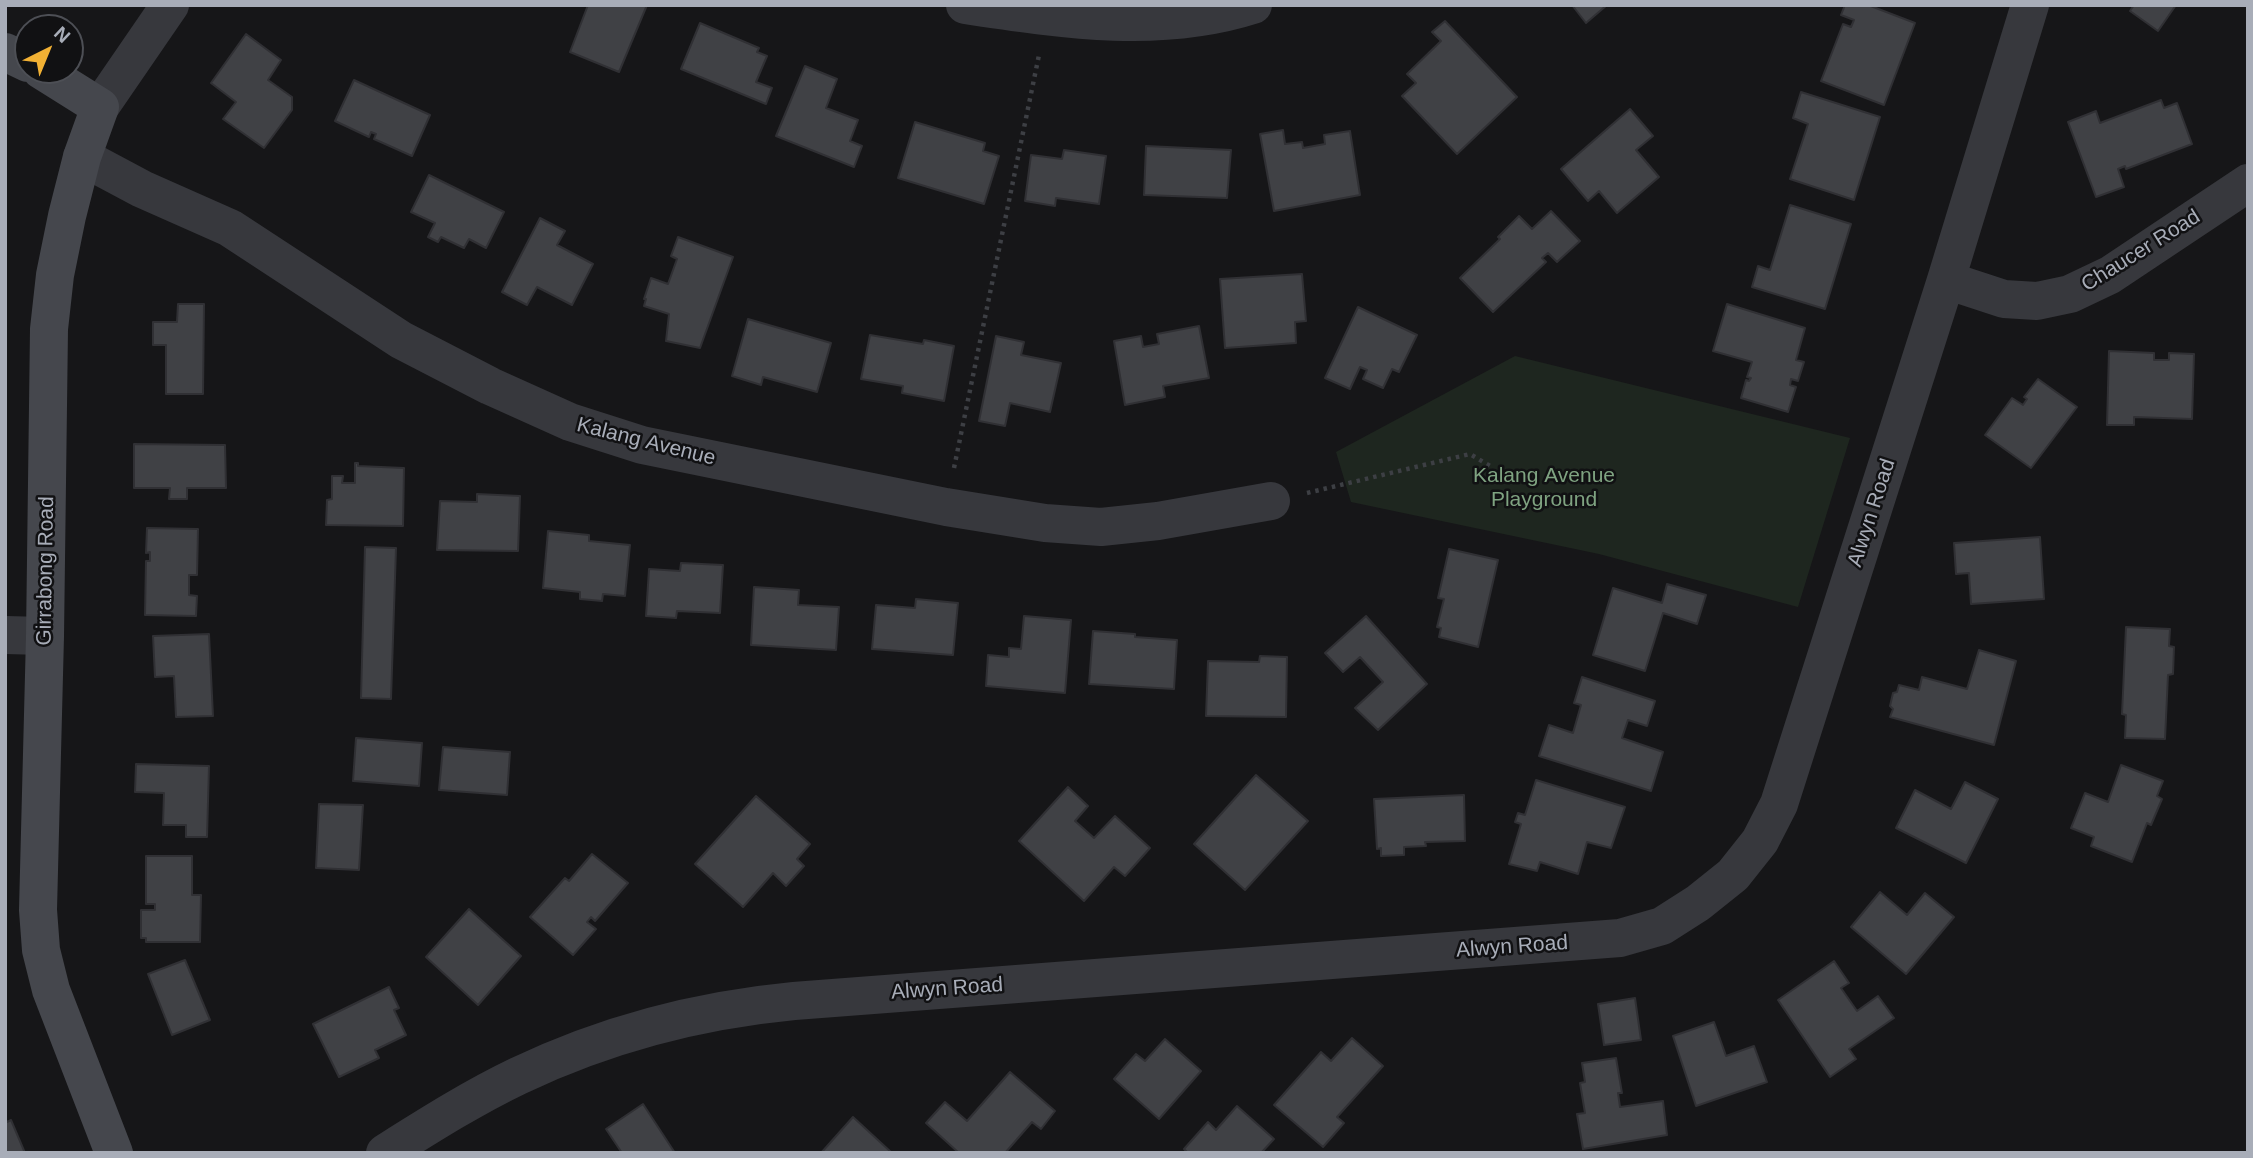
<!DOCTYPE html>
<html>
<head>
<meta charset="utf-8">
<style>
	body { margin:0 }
	#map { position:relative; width:2253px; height:1158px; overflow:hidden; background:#161618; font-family:Helvetica,sans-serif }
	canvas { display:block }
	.frame { position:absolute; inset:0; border:7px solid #a8adb8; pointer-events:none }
	.north { position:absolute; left:14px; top:14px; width:70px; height:70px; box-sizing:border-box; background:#111113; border:2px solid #4d4f55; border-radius:50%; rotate:43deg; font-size:19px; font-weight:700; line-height:28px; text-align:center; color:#a8adb8 }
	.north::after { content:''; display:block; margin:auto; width:24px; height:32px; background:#f2b134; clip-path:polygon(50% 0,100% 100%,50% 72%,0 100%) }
</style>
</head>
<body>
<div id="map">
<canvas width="2253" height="1158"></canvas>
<div class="frame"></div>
<div class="north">N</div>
</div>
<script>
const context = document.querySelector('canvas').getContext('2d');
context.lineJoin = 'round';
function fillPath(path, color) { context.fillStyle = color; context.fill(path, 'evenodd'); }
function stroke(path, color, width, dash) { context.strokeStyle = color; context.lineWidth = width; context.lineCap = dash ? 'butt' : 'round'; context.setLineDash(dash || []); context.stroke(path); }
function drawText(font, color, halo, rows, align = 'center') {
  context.font = font + ' Helvetica,sans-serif'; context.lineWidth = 5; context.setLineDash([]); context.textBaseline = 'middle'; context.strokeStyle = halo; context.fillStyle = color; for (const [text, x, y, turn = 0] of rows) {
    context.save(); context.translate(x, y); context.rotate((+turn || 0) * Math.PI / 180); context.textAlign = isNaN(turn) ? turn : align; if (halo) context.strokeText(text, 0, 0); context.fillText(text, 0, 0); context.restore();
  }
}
fillPath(new Path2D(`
	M 1515,356 L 1850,438 L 1798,607 L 1599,554 L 1351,502 L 1336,452 Z`), '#1e261f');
const building = new Path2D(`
	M 588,5 L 647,5 L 619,72 L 570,52 Z
	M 1572,5 L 1607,5 L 1586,23 Z
	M 1845,5 L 1868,5 L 1915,23 L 1884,105 L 1821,81 L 1843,24 L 1851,27 L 1854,20 L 1841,15 Z
	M 2134,5 L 2176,5 L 2158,31 L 2130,11 Z
	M 1445,21 L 1517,97 L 1457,154 L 1402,96 L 1416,83 L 1407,74 L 1441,41 L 1432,32 Z
	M 700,23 L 759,48 L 757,52 L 767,56 L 756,82 L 772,88 L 766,104 L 681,69 Z
	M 246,34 L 281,60 L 268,80 L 292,97 L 292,110 L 264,148 L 223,119 L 236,102 L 211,83 Z
	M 805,66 L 837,79 L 826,108 L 858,120 L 850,141 L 862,146 L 854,167 L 776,136 Z
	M 354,80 L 430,115 L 412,156 L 374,139 L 376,134 L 371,132 L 369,137 L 335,121 Z
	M 1801,92 L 1880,117 L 1854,200 L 1790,179 L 1808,124 L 1793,118 Z
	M 2161,100 L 2164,108 L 2177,103 L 2192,144 L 2126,169 L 2125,166 L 2118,169 L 2124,187 L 2096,197 L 2068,122 L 2096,111 L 2100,123 Z
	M 1630,109 L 1653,136 L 1636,150 L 1659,177 L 1617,213 L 1599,191 L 1588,201 L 1561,169 Z
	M 915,122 L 985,143 L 983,151 L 999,156 L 984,204 L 898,178 Z
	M 1283,130 L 1285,144 L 1302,142 L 1303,148 L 1325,144 L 1324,135 L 1350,131 L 1360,195 L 1274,211 L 1260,134 Z
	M 1146,146 L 1231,150 L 1227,198 L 1144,195 Z
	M 1064,150 L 1106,156 L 1099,204 L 1056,198 L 1055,206 L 1025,201 L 1031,155 L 1062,159 Z
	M 429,175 L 504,212 L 486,248 L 469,239 L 464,248 L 441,237 L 438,242 L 428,237 L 435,223 L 411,212 Z
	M 1790,205 L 1851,224 L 1825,309 L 1752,287 L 1758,266 L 1770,270 Z
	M 1551,211 L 1580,241 L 1557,262 L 1548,253 L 1542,258 L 1546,262 L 1493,312 L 1460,278 L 1500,239 L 1498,237 L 1519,216 L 1532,229 Z
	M 540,218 L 565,231 L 557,245 L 593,264 L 572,305 L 537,287 L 527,305 L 502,292 Z
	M 678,237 L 733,257 L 700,348 L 666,341 L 669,314 L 644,306 L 646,299 L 644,299 L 651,278 L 668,284 L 677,259 L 671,256 Z
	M 1302,274 L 1306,321 L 1295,322 L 1296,343 L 1225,348 L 1220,279 Z
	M 178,304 L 204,304 L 203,394 L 166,394 L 166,345 L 153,345 L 153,322 L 177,322 Z
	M 1727,304 L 1805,328 L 1796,360 L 1804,362 L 1798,381 L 1791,379 L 1790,385 L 1796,387 L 1788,412 L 1741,398 L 1746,380 L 1749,381 L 1751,378 L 1747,377 L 1752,362 L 1713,351 Z
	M 1358,307 L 1417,335 L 1399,372 L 1392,369 L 1383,388 L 1363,379 L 1367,370 L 1360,367 L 1350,389 L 1325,378 Z
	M 748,319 L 831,343 L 817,392 L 763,377 L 761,385 L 732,376 Z
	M 1199,326 L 1209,378 L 1163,386 L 1165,397 L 1125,405 L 1114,341 L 1141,336 L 1143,347 L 1159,344 L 1157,334 Z
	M 870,335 L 923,344 L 924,340 L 954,346 L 944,401 L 902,393 L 903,386 L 861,379 Z
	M 996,336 L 1024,342 L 1021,355 L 1061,363 L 1050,412 L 1010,403 L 1005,426 L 979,421 Z
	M 2109,351 L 2154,353 L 2154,360 L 2169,360 L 2169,353 L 2194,354 L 2192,419 L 2134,417 L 2134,425 L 2107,425 Z
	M 2038,379 L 2077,407 L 2031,468 L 1985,435 L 2012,398 L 2023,405 L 2027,399 L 2024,397 Z
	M 134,444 L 225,445 L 226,488 L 187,488 L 187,499 L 169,499 L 170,488 L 134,488 Z
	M 355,463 L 358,463 L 358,466 L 404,468 L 403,526 L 326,525 L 327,500 L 332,499 L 332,476 L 343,476 L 342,483 L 355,483 Z
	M 477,494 L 520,496 L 518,551 L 437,550 L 440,501 L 477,502 Z
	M 147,528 L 198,529 L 197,575 L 189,575 L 189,595 L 197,596 L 196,616 L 145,615 L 146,561 L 150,561 L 150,552 L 146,553 Z
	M 548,531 L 589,535 L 589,541 L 630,545 L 625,596 L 603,594 L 602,601 L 580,599 L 580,592 L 543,588 Z
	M 2040,537 L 2044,599 L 1971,604 L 1969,573 L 1956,574 L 1954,543 Z
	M 365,547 L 396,548 L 391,699 L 361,698 Z
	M 1449,549 L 1498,560 L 1478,647 L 1439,637 L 1441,628 L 1437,627 L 1444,599 L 1438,598 Z
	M 681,563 L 723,565 L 720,613 L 677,611 L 676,618 L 646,616 L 649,569 L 680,571 Z
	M 1667,584 L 1706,595 L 1697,624 L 1663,613 L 1645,671 L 1593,655 L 1613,588 L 1662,603 Z
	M 754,587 L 799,590 L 798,605 L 839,607 L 836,650 L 751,645 Z
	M 916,599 L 958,603 L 953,655 L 872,649 L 876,605 L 915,608 Z
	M 1024,616 L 1071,620 L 1065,693 L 986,686 L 988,655 L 1009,657 L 1009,648 L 1021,649 Z
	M 1366,616 L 1427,684 L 1378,730 L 1355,708 L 1383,682 L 1360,657 L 1343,672 L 1325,653 Z
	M 2126,627 L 2170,629 L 2169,646 L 2174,647 L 2173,674 L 2168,675 L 2165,739 L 2125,738 L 2126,715 L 2122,714 Z
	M 1093,631 L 1135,634 L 1135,637 L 1177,640 L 1174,689 L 1089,684 Z
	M 209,634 L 213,716 L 176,717 L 174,676 L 155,677 L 153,636 Z
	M 1979,650 L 2016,661 L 1994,745 L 1890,717 L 1893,709 L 1890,706 L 1893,693 L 1897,692 L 1899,685 L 1919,690 L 1922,677 L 1967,689 Z
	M 1260,656 L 1287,657 L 1286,717 L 1206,716 L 1208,661 L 1259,662 Z
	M 1582,677 L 1655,701 L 1647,726 L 1628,720 L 1622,738 L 1663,752 L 1651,791 L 1539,756 L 1549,725 L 1573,733 L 1581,705 L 1574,703 Z
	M 356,738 L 422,743 L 419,786 L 353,781 Z
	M 443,747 L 510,752 L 507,795 L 439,790 Z
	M 136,764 L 209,766 L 207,837 L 186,837 L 186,825 L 163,825 L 164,793 L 135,792 Z
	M 2121,765 L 2163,781 L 2157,796 L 2162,799 L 2151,825 L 2147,823 L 2132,862 L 2091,846 L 2094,837 L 2071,828 L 2085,793 L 2108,802 Z
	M 1256,775 L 1308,821 L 1245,890 L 1194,844 Z
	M 1536,780 L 1625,807 L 1611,848 L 1587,842 L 1578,874 L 1540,862 L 1537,871 L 1509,864 L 1521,824 L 1515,822 L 1518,813 L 1525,815 Z
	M 1965,782 L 1998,799 L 1966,863 L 1896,828 L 1915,790 L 1951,809 Z
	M 1068,787 L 1088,806 L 1075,821 L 1094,838 L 1115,816 L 1150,848 L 1125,876 L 1114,867 L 1084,901 L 1019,841 Z
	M 1464,795 L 1465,841 L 1425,842 L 1426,846 L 1404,847 L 1404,855 L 1381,856 L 1381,848 L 1377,849 L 1374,799 Z
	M 756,796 L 810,844 L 797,859 L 804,866 L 786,886 L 773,873 L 743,907 L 695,864 Z
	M 319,804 L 363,805 L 359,870 L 316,868 Z
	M 592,854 L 628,883 L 595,921 L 591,917 L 587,922 L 596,929 L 573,955 L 530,917 L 565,878 L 569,881 Z
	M 146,856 L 192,856 L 192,895 L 201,895 L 200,942 L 146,942 L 146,938 L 141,938 L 141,910 L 155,910 L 155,904 L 146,904 Z
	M 1880,892 L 1907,915 L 1925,893 L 1954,917 L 1906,974 L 1851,927 Z
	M 469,909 L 521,956 L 478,1005 L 426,957 Z
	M 185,960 L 210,1020 L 172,1035 L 148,974 Z
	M 1834,961 L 1849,983 L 1841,988 L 1857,1011 L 1878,996 L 1894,1018 L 1849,1049 L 1856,1059 L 1830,1077 L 1778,1000 Z
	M 389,987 L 399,1008 L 394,1010 L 406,1035 L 375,1050 L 379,1058 L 339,1077 L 313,1024 Z
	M 1635,998 L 1641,1040 L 1604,1045 L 1598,1004 Z
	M 1714,1022 L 1726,1056 L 1754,1046 L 1767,1082 L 1696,1106 L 1673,1036 Z
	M 1352,1038 L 1383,1066 L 1337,1117 L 1344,1123 L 1323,1147 L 1274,1105 L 1321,1052 L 1331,1061 Z
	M 1165,1039 L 1201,1071 L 1159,1119 L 1114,1079 L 1136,1054 L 1145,1061 Z
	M 1616,1058 L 1622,1093 L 1618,1093 L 1620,1107 L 1663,1101 L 1667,1135 L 1583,1149 L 1577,1114 L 1585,1113 L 1580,1083 L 1585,1082 L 1582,1063 Z
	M 1010,1072 L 1055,1111 L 1041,1129 L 1032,1122 L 1005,1153 L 959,1153 L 926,1123 L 945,1102 L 967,1121 Z
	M 643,1104 L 660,1130 L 675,1153 L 622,1153 L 606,1129 Z
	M 1237,1106 L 1274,1139 L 1261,1153 L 1188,1153 L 1184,1149 L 1208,1122 L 1216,1130 Z
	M 853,1117 L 892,1153 L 821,1153 Z
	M 5,1119 L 7,1122 L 11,1120 L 25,1153 L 5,1153 Z`);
fillPath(building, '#404145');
stroke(building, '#303034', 2);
stroke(new Path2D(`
	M 954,468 L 1039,55
	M 1307,493 L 1470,454 L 1490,466`), '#3d3f44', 4.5, [3.5, 5]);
stroke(new Path2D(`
	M 965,5 C 1060,19 1160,35 1253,5
	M 100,107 L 170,5
	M 82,157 L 142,189 L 230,228 L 401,340 L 490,386 L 570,422 L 642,445 L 946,507 L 1045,523 L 1101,527 L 1158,521 L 1271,501
	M 1946,280 L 2004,299 L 2037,301 L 2070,294 L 2110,275 L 2248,183
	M 5,635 L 45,636
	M 385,1153 C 428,1126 472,1098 518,1076 C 604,1035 699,1010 794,1001 L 1620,938 L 1662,926 L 1698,903 L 1733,875 L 1760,841 L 1779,804 L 1946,280 L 2030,5`), '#37383d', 38);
stroke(new Path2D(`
	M 5,52 L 28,63
	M 41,70 L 100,107 L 82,157 L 67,216 L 55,275 L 49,329 L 45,636 L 38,910 L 41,950 L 51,990 L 114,1153`), '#45474d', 38);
drawText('21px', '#a8adb8', '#111113', [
	["Chaucer Road",2141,251,-32],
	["Kalang Avenue",646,442,14],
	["Alwyn Road",1872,513,-72],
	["Girrabong Road",46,571,-89],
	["Alwyn Road",1512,947,-4],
	["Alwyn Road",947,989,-4]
]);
drawText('21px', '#7fa381', '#111113', [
	["Kalang Avenue",1544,476],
	["Playground",1544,500]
]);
</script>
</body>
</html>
